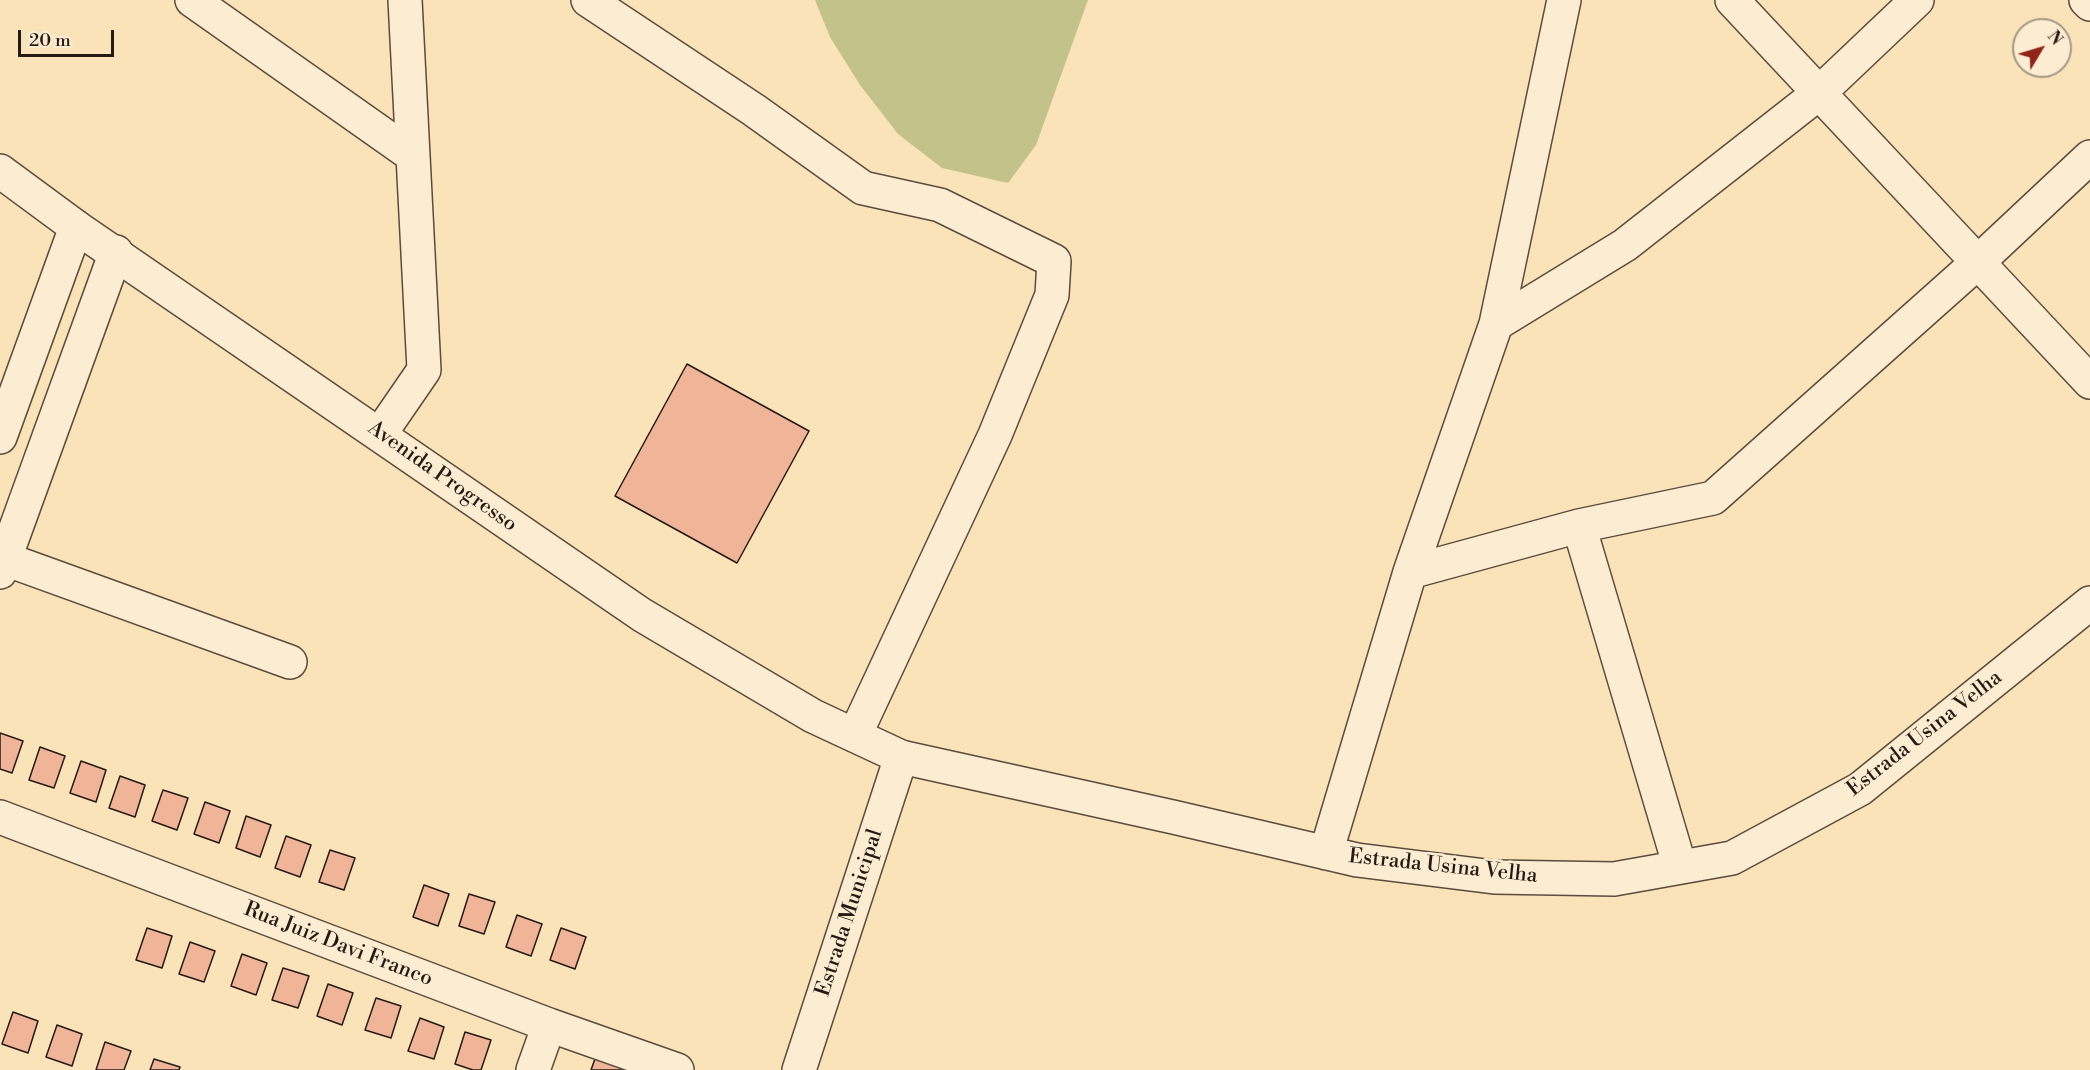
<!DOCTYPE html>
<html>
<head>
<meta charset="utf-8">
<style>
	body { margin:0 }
	#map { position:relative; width:2090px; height:1070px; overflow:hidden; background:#fae2b9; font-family:"Libre Bodoni",serif }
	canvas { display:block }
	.north { position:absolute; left:2012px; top:18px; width:60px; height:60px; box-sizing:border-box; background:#fcecd2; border:2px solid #a69886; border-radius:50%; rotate:52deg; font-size:16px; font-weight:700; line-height:24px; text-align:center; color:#261a15 }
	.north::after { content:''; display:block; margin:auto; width:21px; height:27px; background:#8f2418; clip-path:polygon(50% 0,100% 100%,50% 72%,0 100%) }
	.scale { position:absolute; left:18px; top:30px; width:96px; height:27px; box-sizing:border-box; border:3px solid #261a15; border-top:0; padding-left:8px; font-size:18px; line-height:21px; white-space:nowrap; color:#261a15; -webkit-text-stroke:4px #fcecd2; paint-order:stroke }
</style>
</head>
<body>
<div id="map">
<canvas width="2090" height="1070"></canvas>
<div class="north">N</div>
<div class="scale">20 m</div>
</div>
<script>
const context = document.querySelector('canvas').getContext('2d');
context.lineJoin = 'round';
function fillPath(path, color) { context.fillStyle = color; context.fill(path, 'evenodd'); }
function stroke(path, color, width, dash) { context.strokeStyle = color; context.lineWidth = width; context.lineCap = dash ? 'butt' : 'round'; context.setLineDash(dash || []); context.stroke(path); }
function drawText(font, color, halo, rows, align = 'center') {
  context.font = font + ' "Libre Bodoni",serif'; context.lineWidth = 5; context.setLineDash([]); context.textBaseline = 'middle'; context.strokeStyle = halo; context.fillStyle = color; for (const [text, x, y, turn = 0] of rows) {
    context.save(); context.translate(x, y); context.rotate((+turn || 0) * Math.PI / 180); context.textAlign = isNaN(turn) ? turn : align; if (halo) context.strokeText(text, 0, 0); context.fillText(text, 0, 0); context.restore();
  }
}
fillPath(new Path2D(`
	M 815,0 L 1088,0 L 1036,145 L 1008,183 L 942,168 L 898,134 L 860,85 L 830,37 Z`), '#c4c28b');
const building = new Path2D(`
	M 687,364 L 809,431 L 737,563 L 615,496 Z
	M 0,733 L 23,741 L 12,773 L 0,769 Z
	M 40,747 L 65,756 L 54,788 L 29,780 Z
	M 81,761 L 106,770 L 96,802 L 70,793 Z
	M 120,776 L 145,785 L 135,817 L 109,808 Z
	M 163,790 L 188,798 L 177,830 L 152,821 Z
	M 205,802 L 230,811 L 219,843 L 194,834 Z
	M 246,816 L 271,825 L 260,857 L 236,848 Z
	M 286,836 L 311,845 L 300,877 L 275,868 Z
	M 330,850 L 355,858 L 344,890 L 319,882 Z
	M 424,885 L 449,894 L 438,926 L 413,917 Z
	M 469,894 L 495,902 L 484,934 L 459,926 Z
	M 517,915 L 542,924 L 531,956 L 506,947 Z
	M 147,928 L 172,936 L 162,968 L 136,960 Z
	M 561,928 L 586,937 L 575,969 L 550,960 Z
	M 190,942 L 215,951 L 204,982 L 179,974 Z
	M 242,954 L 267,963 L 256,995 L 231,986 Z
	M 283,968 L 309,976 L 298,1008 L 272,1000 Z
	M 328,984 L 353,993 L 342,1025 L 317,1016 Z
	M 376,998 L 401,1006 L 391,1038 L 365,1030 Z
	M 13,1012 L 38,1021 L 28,1053 L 2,1044 Z
	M 420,1018 L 444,1027 L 434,1059 L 408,1051 Z
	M 57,1025 L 82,1034 L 72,1066 L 46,1057 Z
	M 465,1032 L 491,1040 L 481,1070 L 473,1070 L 455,1064 Z
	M 105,1042 L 131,1051 L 124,1070 L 96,1070 Z
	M 596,1056 L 635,1070 L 591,1070 Z
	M 154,1059 L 180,1067 L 179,1070 L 150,1070 Z`);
fillPath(building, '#f0b598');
stroke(building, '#261a15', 1.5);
const minor = new Path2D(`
	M 192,0 L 412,155
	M 588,0 L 754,110 L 863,188 L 940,205 L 1054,261 L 1052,295 L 995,435 L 855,735
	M 1732,0 L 2090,382
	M 2086,0 L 2090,4
	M 1496,324 L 1625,245 L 1819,93 L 1917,0
	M 380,434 L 424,370 L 405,0
	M 0,437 L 76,227
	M 1579,526 L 1680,867
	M 5,559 L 290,662
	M 0,572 L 116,252
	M 1410,572 L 1579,526 L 1713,498 L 1978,262 L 2090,157
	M 901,757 L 1173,817 L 1357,860 L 1494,877 L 1614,879 L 1732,858 L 1860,789 L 2090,603
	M 0,817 L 549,1025 L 677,1070
	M 1326,853 L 1410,572 L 1496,324 L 1564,0
	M 533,1070 L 549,1025`);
const tertiary = new Path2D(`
	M 0,171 L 76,227 L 642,615 L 813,716 L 901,757 L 799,1070`);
stroke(minor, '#5b4c3e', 36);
stroke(tertiary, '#5b4c3e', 36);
stroke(minor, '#fcecd2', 33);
stroke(tertiary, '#fcecd2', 33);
drawText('21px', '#261a15', '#fcecd2', [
	["Avenida Progresso",442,477,35],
	["Estrada Usina Velha",1925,734,-38],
	["Estrada Usina Velha",1443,867,6],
	["Estrada Municipal",850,913,-72],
	["Rua Juiz Davi Franco",338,945,21]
]);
</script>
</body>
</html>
